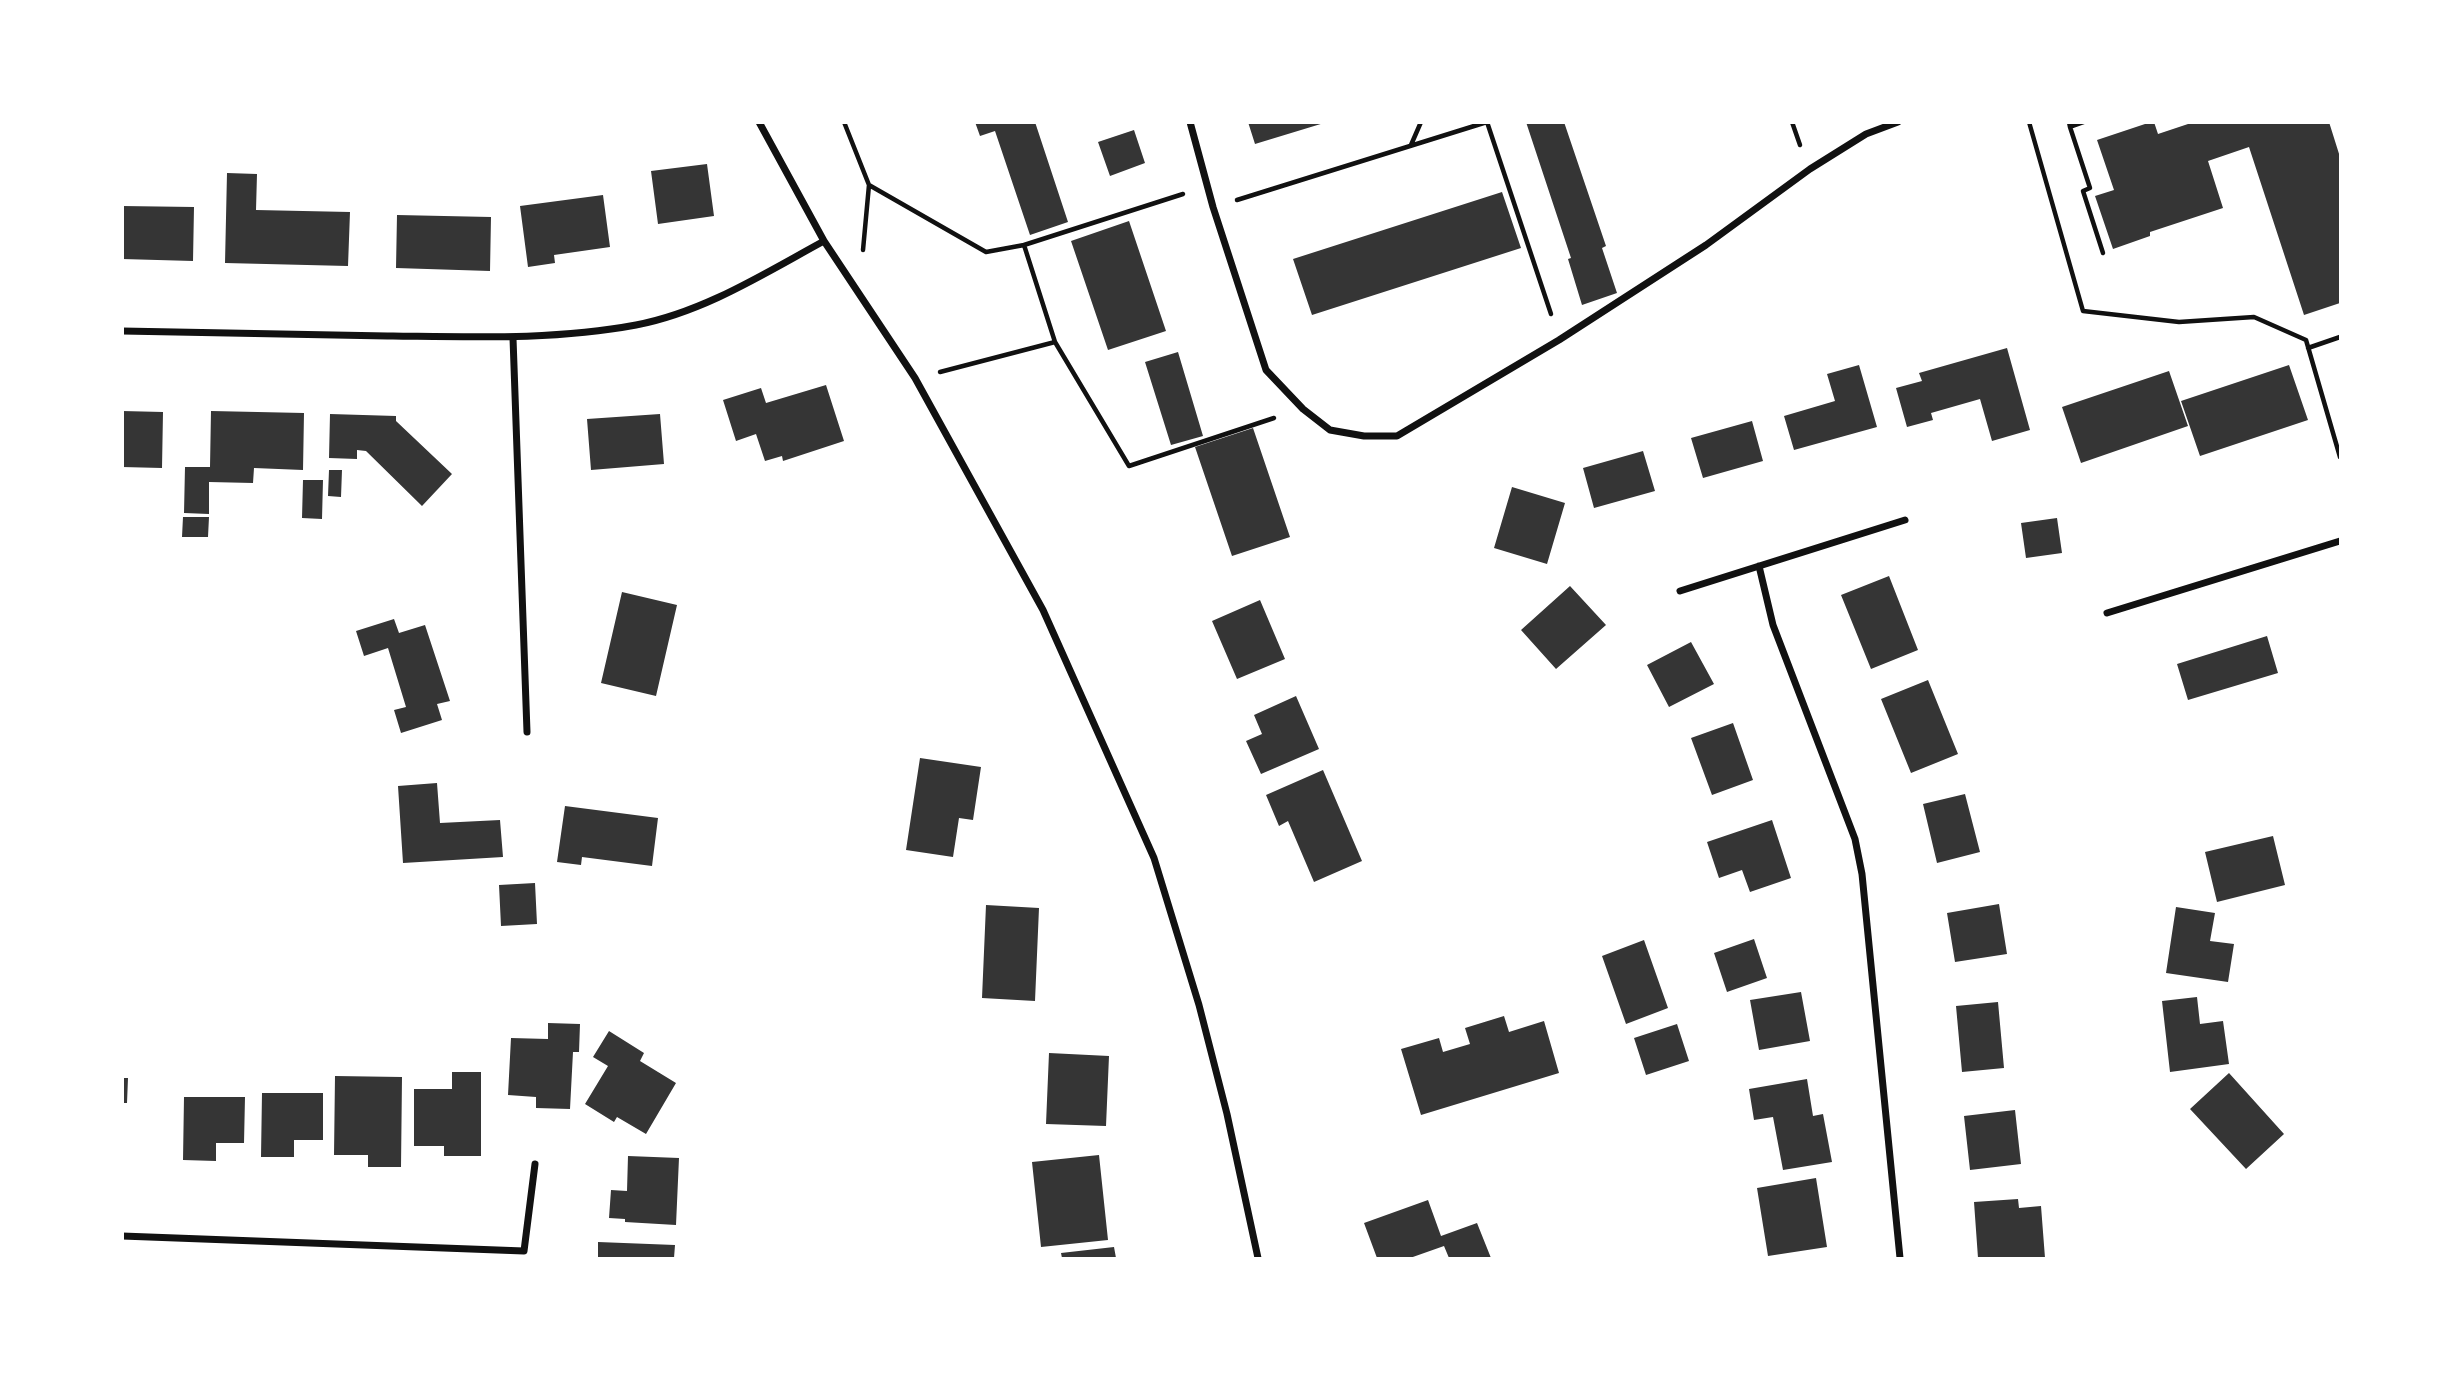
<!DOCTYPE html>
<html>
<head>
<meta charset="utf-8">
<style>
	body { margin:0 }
	#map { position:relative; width:2463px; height:1381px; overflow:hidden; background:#fff; font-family:"Open Sans",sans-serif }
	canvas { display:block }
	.frame { position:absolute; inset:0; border:124px solid #fff; pointer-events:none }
</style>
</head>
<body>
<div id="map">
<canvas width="2463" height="1381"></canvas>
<div class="frame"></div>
</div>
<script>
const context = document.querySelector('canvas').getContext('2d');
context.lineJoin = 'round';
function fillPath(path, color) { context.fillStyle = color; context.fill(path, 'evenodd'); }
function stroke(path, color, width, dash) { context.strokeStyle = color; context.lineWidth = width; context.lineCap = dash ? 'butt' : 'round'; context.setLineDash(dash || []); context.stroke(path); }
fillPath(new Path2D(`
	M 975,122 L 1035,122 L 1068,222 L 1030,235 L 995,131 L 980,136 Z
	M 1248,122 L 1324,122 L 1324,123 L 1255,144 Z
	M 1526,122 L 1564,122 L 1606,246 L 1602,248 L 1617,293 L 1582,305 L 1568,259 L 1571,258 Z
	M 2151,122 L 2154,122 L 2158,134 L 2194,122 L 2329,122 L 2340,157 L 2340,303 L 2304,315 L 2249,147 L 2208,161 L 2223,208 L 2150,232 L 2150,236 L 2113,249 L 2095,196 L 2114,190 L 2097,140 Z
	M 1134,130 L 1145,163 L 1110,176 L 1098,142 Z
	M 707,164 L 714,216 L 658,224 L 651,171 Z
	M 227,173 L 257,174 L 256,210 L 350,212 L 348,266 L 225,263 Z
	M 1502,192 L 1521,248 L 1312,315 L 1293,259 Z
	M 603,195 L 610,247 L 554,255 L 555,263 L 528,267 L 520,206 Z
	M 122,206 L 194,207 L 193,261 L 122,259 Z
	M 397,215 L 491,217 L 490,271 L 396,268 Z
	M 1129,221 L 1166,331 L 1108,350 L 1071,241 Z
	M 2007,348 L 2030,430 L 1992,441 L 1980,399 L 1931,413 L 1933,420 L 1907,427 L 1896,388 L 1922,381 L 1919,373 Z
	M 1178,352 L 1203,436 L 1171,445 L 1145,362 Z
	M 1859,365 L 1877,427 L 1794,450 L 1784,416 L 1835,401 L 1827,374 Z
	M 2289,365 L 2308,420 L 2200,456 L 2181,401 Z
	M 2169,371 L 2188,426 L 2081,463 L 2062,407 Z
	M 826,385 L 844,441 L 783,461 L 782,456 L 765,461 L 756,434 L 736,441 L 723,400 L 761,388 L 766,403 Z
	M 122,411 L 163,412 L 162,468 L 122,467 Z
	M 211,411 L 304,413 L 303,470 L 254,468 L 253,483 L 209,482 L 209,514 L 184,513 L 185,467 L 210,467 Z
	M 330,414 L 396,416 L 396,421 L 452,474 L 422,506 L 366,451 L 357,450 L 357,459 L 329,458 Z
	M 660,414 L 664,464 L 591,470 L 587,419 Z
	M 1752,421 L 1763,461 L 1703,478 L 1691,438 Z
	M 1253,428 L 1290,537 L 1232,556 L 1195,447 Z
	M 1643,451 L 1655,491 L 1594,508 L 1583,468 Z
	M 329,470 L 342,470 L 341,497 L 328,496 Z
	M 303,480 L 323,480 L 322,519 L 302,518 Z
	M 1512,487 L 1565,503 L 1547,564 L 1494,548 Z
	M 183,517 L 209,517 L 208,537 L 182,537 Z
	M 2057,518 L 2062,553 L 2026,558 L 2021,523 Z
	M 1889,576 L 1918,650 L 1871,669 L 1841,595 Z
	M 1570,586 L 1606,625 L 1556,669 L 1521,630 Z
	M 622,592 L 677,605 L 656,696 L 601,683 Z
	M 1260,600 L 1285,659 L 1237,679 L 1212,621 Z
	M 394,619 L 399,633 L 425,625 L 450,701 L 437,704 L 442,720 L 401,733 L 394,710 L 406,707 L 388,648 L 364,656 L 356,631 Z
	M 2267,636 L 2278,673 L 2188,700 L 2177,664 Z
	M 1691,642 L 1714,684 L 1669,707 L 1647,665 Z
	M 1928,680 L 1958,754 L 1911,773 L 1881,699 Z
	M 1296,696 L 1319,749 L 1261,774 L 1246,741 L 1262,734 L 1254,715 Z
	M 1733,723 L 1753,780 L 1712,795 L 1691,738 Z
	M 920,758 L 981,767 L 973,820 L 959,818 L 953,857 L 906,850 Z
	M 1323,770 L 1362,861 L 1314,882 L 1288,821 L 1279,826 L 1266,795 Z
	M 437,783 L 440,823 L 500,820 L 503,857 L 403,863 L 398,786 Z
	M 1965,794 L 1980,852 L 1937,863 L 1923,804 Z
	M 565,806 L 658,818 L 652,866 L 582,857 L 581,865 L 557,862 Z
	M 1772,820 L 1791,878 L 1750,892 L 1742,870 L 1719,878 L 1707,842 Z
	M 2273,836 L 2285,885 L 2217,902 L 2205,852 Z
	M 535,883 L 537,924 L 501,926 L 499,885 Z
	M 1999,904 L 2007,954 L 1955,962 L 1947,913 Z
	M 986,905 L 1039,908 L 1035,1001 L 982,998 Z
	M 2176,907 L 2215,913 L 2210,941 L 2234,944 L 2228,982 L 2166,973 Z
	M 1754,939 L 1767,978 L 1727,992 L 1714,953 Z
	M 1644,940 L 1668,1008 L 1626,1024 L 1602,956 Z
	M 1801,992 L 1810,1041 L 1759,1050 L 1750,1000 Z
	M 2197,997 L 2200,1024 L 2223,1021 L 2229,1064 L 2170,1072 L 2162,1001 Z
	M 1998,1002 L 2004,1068 L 1962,1072 L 1956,1006 Z
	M 1504,1016 L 1509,1032 L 1544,1021 L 1559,1073 L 1421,1115 L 1401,1049 L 1439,1038 L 1443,1052 L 1470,1044 L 1465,1028 Z
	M 548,1023 L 580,1024 L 579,1052 L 573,1052 L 570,1109 L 536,1108 L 536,1097 L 508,1095 L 511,1038 L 548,1039 Z
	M 1677,1024 L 1689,1061 L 1646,1075 L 1634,1038 Z
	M 609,1031 L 644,1053 L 640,1061 L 676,1083 L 646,1134 L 617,1117 L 614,1122 L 585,1104 L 608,1066 L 593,1057 Z
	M 1049,1053 L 1109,1056 L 1106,1126 L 1046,1124 Z
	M 452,1072 L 481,1072 L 481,1156 L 444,1156 L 444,1146 L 414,1146 L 414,1089 L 452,1089 Z
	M 2229,1073 L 2284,1134 L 2246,1169 L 2190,1109 Z
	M 335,1076 L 402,1077 L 401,1167 L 368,1167 L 368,1155 L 334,1155 Z
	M 122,1078 L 128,1078 L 127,1103 L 122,1103 Z
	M 1807,1079 L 1813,1116 L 1823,1114 L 1832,1162 L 1783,1170 L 1773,1117 L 1754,1120 L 1749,1089 Z
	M 262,1093 L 323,1093 L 323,1140 L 294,1140 L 294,1157 L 261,1157 Z
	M 184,1097 L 245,1097 L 244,1143 L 216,1143 L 216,1161 L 183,1160 Z
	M 2015,1110 L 2021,1164 L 1970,1170 L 1964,1116 Z
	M 1099,1155 L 1108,1240 L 1041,1247 L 1032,1162 Z
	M 628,1156 L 679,1158 L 676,1225 L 625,1222 L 625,1219 L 609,1218 L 611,1190 L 627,1191 Z
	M 1816,1178 L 1827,1247 L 1768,1256 L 1757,1188 Z
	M 2018,1199 L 2019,1208 L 2041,1206 L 2045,1258 L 1978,1258 L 1974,1202 Z
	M 1428,1200 L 1441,1236 L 1477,1223 L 1491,1258 L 1449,1258 L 1444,1246 L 1410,1258 L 1377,1258 L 1364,1223 Z
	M 598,1242 L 675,1245 L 674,1258 L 598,1258 Z
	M 1114,1247 L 1116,1258 L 1062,1258 L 1061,1253 Z`), '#353535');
stroke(new Path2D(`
	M 844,122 L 869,185 L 863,250
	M 1487,122 L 1551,314
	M 1792,122 L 1800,145
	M 2029,122 L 2083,311 L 2179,322 L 2254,317 L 2306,340 L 2340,457
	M 2069,122 L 2070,127 L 2084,122
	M 2070,127 L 2090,188 L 2083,191 L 2103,253
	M 1411,145 L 1421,122
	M 869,185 L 986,252 L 1024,245 L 1055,342 L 940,372
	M 1237,200 L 1487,122
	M 1024,245 L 1183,194
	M 1055,342 L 1129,466 L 1274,418
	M 2308,348 L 2340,337`), '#111', 4.5);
stroke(new Path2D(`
	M 759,122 L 824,241 L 915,378 L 1043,610 L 1154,858 L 1199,1005 L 1227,1114 L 1258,1258
	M 1190,122 L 1213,207 L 1266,370 L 1303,409 L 1330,430 L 1364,436 L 1397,436 L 1559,340 L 1706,245 L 1810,169 L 1866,134 L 1898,122
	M 122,331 C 213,333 303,334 393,336 C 474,337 556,340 636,325 C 704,312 765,273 824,241
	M 513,338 L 527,732
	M 1759,566 L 1773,625 L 1855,839 L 1862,874 L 1900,1258
	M 1680,591 L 1905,520
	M 2107,613 L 2340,541
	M 122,1236 L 524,1251 L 535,1164`), '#111', 7);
</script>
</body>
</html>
